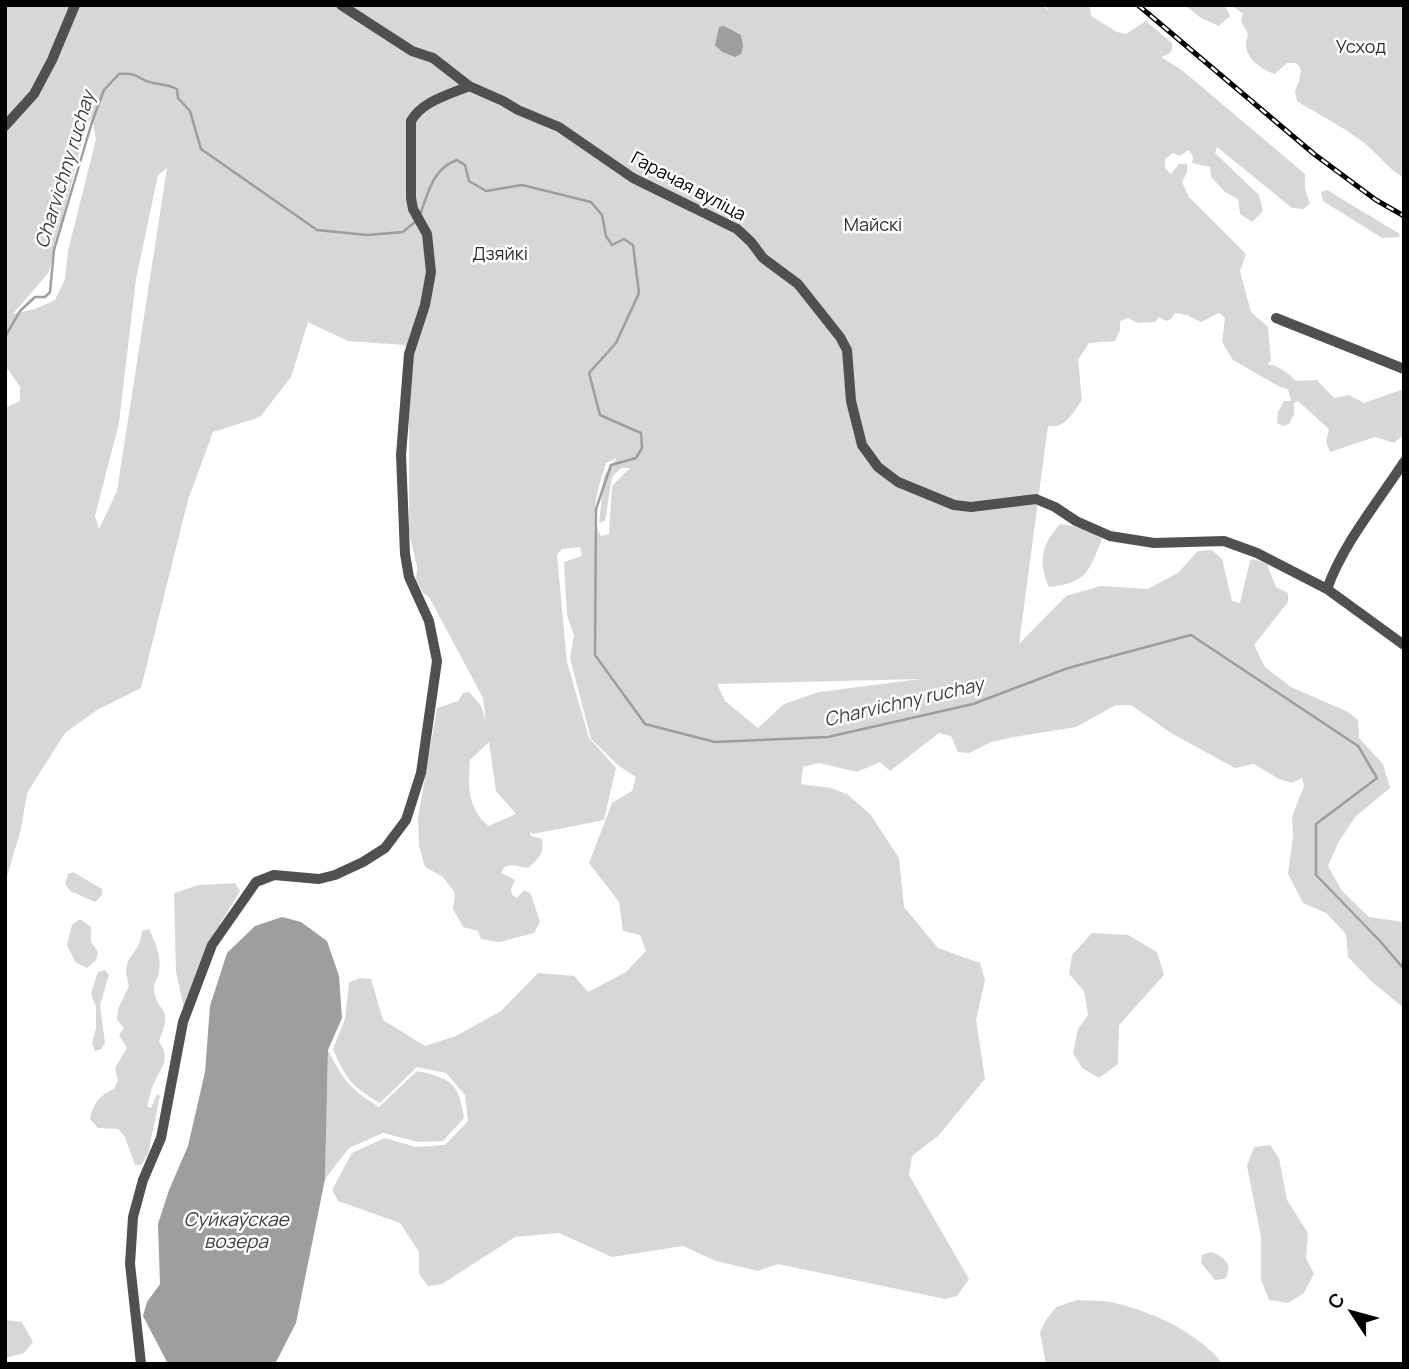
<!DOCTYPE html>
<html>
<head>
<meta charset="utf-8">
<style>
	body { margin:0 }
	#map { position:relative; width:1409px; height:1369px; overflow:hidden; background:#fff; font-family:Manrope,sans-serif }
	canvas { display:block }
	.frame { position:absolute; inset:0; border:7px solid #000; pointer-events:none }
	.north { position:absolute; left:1318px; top:1278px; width:70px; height:70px; -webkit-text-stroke:5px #fff; paint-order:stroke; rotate:306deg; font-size:19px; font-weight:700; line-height:28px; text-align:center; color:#000 }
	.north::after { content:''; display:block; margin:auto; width:24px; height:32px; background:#000; clip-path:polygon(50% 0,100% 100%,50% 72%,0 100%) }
</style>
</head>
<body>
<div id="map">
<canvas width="1409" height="1369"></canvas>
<div class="frame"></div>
<div class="north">С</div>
</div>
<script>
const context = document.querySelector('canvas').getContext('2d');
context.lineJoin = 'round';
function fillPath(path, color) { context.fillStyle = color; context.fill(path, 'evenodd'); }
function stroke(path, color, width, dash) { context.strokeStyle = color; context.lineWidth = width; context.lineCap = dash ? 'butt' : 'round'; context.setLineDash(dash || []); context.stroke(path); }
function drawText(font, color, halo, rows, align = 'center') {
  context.font = font + ' Manrope,sans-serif'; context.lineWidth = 5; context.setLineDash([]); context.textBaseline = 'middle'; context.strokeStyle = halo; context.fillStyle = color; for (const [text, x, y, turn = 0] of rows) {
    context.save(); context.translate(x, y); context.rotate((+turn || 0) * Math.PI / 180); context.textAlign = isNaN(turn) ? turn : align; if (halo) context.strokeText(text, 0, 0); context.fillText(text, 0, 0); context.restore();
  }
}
fillPath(new Path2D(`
	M 5,5 L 1041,5 L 1050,12 L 1044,5 L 1090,5 L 1091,16 L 1117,32 L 1126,34 L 1146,21 L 1172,43 L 1172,50 L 1169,54 L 1161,57 L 1183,71 L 1305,174 L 1305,189 L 1310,203 L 1304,209 L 1292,208 L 1217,147 L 1215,153 L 1259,195 L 1263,211 L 1252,222 L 1240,214 L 1238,199 L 1225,192 L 1211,177 L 1210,167 L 1192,163 L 1193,157 L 1189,150 L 1179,156 L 1173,153 L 1165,159 L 1165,168 L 1171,174 L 1179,164 L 1187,164 L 1187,172 L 1182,182 L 1189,197 L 1246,254 L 1240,271 L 1251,312 L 1268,327 L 1271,361 L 1267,364 C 1280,366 1287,372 1296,381 L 1317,380 L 1334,398 L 1349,395 L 1364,403 L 1404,389 L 1404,434 L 1394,443 L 1375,437 L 1330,452 L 1326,442 L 1329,429 L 1298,401 L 1294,403 L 1294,414 L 1289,424 L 1283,426 L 1277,423 L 1278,412 L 1284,401 L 1291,401 L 1288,389 L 1280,387 L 1233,360 L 1222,342 L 1225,318 L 1219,313 L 1201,322 L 1187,315 L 1175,313 L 1171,319 L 1166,321 L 1159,317 L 1155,322 L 1138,323 L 1128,318 L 1120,321 L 1120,330 L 1115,341 L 1089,343 L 1078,360 L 1082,400 C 1073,413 1065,429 1048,426 L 1019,644 L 1066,596 L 1101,586 L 1148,589 L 1178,573 L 1198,551 L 1212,550 L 1222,559 L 1232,601 L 1240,603 L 1250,561 L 1253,559 L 1267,564 L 1276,587 L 1288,593 L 1288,602 L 1254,645 L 1265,667 L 1291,687 L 1348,712 L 1358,720 L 1359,738 L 1383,764 L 1390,788 L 1355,817 L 1338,843 L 1328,866 L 1342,891 L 1369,917 L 1404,922 L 1404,1008 L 1372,982 L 1348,957 L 1346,934 L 1326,913 L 1303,903 L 1288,874 L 1293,836 L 1292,817 L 1304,786 L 1302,778 L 1292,783 L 1279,779 L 1254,764 L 1235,768 L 1171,733 L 1131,705 L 1116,705 L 1076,727 L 1014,737 L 991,742 L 969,753 L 958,752 L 951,736 L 939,733 L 890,771 L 880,762 L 857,772 L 819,763 L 803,767 L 801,784 L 831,788 L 847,794 L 870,814 L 899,858 L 904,907 L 938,948 L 980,963 L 985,980 L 976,1020 L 985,1079 L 938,1136 L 912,1156 L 909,1175 L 969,1279 L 957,1296 L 945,1299 L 778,1264 L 758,1271 L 716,1261 L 683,1246 L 612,1257 L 559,1233 L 515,1237 L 442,1284 L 428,1286 L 419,1274 L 419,1252 L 400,1223 L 338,1201 L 332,1190 L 352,1153 L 385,1138 L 416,1147 L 445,1145 L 468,1121 L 465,1095 L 446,1073 L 417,1067 L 380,1103 C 351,1086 346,1079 333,1049 L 345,1019 L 349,982 L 360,978 L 371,979 L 383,1020 L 425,1046 L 456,1036 L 501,1011 L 538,973 L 574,976 L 588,992 L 626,972 L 646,951 L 640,935 L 623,931 L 619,902 L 589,863 L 612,803 L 632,791 L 636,777 L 619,766 L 591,739 L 570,658 L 574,635 L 567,615 L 564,562 L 582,556 L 580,547 L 562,549 L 557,555 L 567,662 L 589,738 L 616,768 L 604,820 L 533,834 L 530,831 L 531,836 L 542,839 C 545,853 538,859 528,868 L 512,865 L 504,867 L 501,873 L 515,880 L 511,890 L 512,895 L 517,898 L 524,890 L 531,894 L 540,922 L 534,933 L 499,942 L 481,939 L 478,931 L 463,927 L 453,909 L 455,893 L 443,877 L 425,867 L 419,846 L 418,818 L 437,708 L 458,701 L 463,693 L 469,692 L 481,706 L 486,721 L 483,698 L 429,597 L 423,593 L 416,580 L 417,567 L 409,532 L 409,405 L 413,362 L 405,345 L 348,341 L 308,322 L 291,377 L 260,417 L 213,432 L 188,500 L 141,688 L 97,710 L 65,733 L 27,793 L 21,829 L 5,883 L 5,408 L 20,401 L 20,387 L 8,369 L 5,370 ZM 92,117 L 96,139 L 68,251 L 65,279 L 55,300 L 35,309 L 13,314 L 49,272 L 85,130 ZM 167,168 L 117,491 L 99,529 L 95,516 L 119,423 L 136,279 L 158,175 ZM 617,458 L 604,476 L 599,523 L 605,521 L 612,477 L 621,468 L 630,468 L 612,486 L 609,534 L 601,536 C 588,514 599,487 606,463 ZM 921,679 L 819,692 L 784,704 L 758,728 L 725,701 L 717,684 ZM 489,742 L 496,791 L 516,814 L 489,826 C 467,810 468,784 470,760 Z
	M 1185,5 L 1225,5 L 1230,16 L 1219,26 L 1201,18 Z
	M 1231,5 L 1404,5 L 1404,178 C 1388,169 1377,153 1363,142 C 1342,126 1319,115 1297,101 L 1295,91 L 1299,81 L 1301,69 L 1296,63 L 1287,63 L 1275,74 C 1257,68 1240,54 1248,34 L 1241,21 L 1243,14 Z
	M 1327,190 L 1400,234 L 1399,237 L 1382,238 L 1323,201 L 1321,192 Z
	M 1060,524 L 1085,528 L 1102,539 C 1089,572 1086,583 1049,587 C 1038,561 1041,546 1060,524 Z
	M 73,872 L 102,889 L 102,895 L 95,902 L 70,891 L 65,884 L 68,874 Z
	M 235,883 L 240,891 L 208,944 L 184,1009 L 176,972 L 174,893 L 199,885 Z
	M 80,919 L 91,927 L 91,942 L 98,952 L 96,960 L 87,968 L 76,963 L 67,945 L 72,925 Z
	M 149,929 C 155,942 162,957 159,972 C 158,979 154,982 154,988 C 156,1015 175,1004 159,1041 C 171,1061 162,1065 154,1083 C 151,1090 149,1099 147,1106 L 151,1108 L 157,1094 L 160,1096 L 148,1154 L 141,1165 L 135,1165 L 125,1137 L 118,1129 L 98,1128 L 90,1119 C 93,1103 100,1095 114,1089 L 118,1081 L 115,1068 L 127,1048 L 119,1035 L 124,1028 L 117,1020 L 118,1009 L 129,986 C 119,952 140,959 142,931 Z
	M 1092,933 L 1128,935 L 1157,952 L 1164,975 L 1119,1025 L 1118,1064 L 1099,1078 L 1082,1068 L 1073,1053 L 1078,1029 L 1088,1015 L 1084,991 L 1069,974 L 1072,955 Z
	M 105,970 L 109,975 L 100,1005 L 105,1043 L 100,1050 L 95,1051 L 92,1043 L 96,1028 L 96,1007 L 91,993 L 98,972 Z
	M 328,1050 C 343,1080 350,1089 379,1107 L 417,1071 C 451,1078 459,1083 464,1118 L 443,1141 L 418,1142 L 383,1133 L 349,1148 L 325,1179 Z
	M 1270,1145 L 1279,1158 L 1287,1200 L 1308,1233 L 1306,1258 L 1314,1274 L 1304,1293 L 1288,1303 L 1269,1300 L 1261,1280 L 1261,1237 L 1247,1166 L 1254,1147 Z
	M 1211,1252 C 1225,1257 1234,1265 1225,1279 L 1215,1280 L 1201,1263 L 1202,1255 Z
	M 1077,1300 C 1090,1301 1104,1300 1115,1303 C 1153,1312 1199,1333 1223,1364 L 1046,1364 L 1040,1333 L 1046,1320 L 1056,1307 Z
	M 5,1320 L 22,1322 L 33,1342 L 24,1353 L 5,1358 Z`), '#d7d7d7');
fillPath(new Path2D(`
	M 724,26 L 741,35 L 743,46 L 741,54 L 735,57 L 722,52 L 715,45 L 719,27 Z
	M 282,917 L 301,922 L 327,941 L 339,976 L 342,1018 L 328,1050 L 325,1179 L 296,1323 L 275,1364 L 168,1364 L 143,1316 L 147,1302 L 160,1284 L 158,1224 L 169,1190 L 188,1146 L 205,1072 L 210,1006 L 227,953 L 255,926 Z`), '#9e9e9e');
stroke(new Path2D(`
	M 420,215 C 428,193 433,168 457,160 L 465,165 L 469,181 L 486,191 L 522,185 L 591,202 L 602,215 L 606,236 L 612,245 L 624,239 L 633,245 L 639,293 L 616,343 L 589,373 L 600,415 L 641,433 L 642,448 L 636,458 L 611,465 L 596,509 L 595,655 L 645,724 L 715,742 L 828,737 L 973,704 L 1068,668 L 1191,635 L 1358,746 L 1377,778 L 1316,824 L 1316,875 L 1379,940 L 1404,969
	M 5,337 L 20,311 L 35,297 L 45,297 L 50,292 L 54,250 L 92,122 L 104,90 L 119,74 C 141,72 138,81 153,83 C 163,85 167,84 177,89 L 178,98 L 190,111 L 201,149 L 317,230 L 367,235 L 403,232 L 416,221`), '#9e9e9e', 2.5);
stroke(new Path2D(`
	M 341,5 L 412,51 L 433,58 L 469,86 L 503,101 L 518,110 L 559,127 L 633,178 L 737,229 L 751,242 L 763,258 L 798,284 L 840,337 L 847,350 L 851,401 L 862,445 L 878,467 L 898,482 L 954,505 L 971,507 L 1036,499 L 1055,507 L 1076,521 L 1110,536 L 1154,543 L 1224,541 L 1257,553 L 1327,589 L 1404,645
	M 5,126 L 34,94 L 52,60 L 75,5
	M 1276,318 L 1404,369
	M 1327,589 C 1343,544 1377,503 1404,462
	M 141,1364 L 130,1264 L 133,1217 L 143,1180 L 161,1138 L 183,1022 L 212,945 L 256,882 L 274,875 L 319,879 L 335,875 L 363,862 L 385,848 L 406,820 L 421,773 L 437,661 L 429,621 L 409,577 L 405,554 L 401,455 L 409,354 L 425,305 L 431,272 L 427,234 L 413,209 L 411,198 L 411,121 C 422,101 449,95 469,86`), '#505050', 10);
const rail = new Path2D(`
	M 1138,5 L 1314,154 L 1376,200 L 1404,216`);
stroke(rail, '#000', 5);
stroke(rail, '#fff', 2.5, [8]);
drawText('18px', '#2e2e2e', '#fff', [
	["Усход",1361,48],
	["Майскі",873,226],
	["Дзяйкі",500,255]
]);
drawText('18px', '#000', '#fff', [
	["Гарачая вуліца",688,187,28]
]);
drawText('italic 19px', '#3f3f3f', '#fff', [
	["Charvichny ruchay",66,170,-73],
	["Charvichny ruchay",904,703,-13],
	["Суйкаўскае",236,1221],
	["возера",236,1243]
]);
</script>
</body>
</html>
